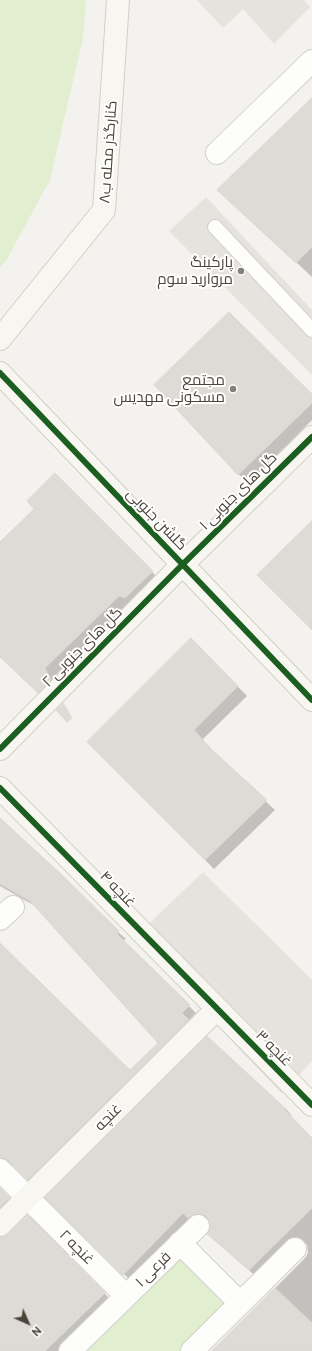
<!DOCTYPE html>
<html>
<head>
<meta charset="utf-8">
<style>
	body { margin:0 }
	#map { position:relative; width:312px; height:1351px; overflow:hidden; background:#f4f2ee; font-family:Commissioner,sans-serif }
	canvas { display:block }
	.north { position:absolute; left:8px; top:1303px; width:40px; height:40px; -webkit-text-stroke:3px #fff; paint-order:stroke; rotate:135deg; font-size:11px; font-weight:700; line-height:16px; text-align:center; color:#4b4439 }
	.north::after { content:''; display:block; margin:auto; width:14px; height:18px; background:#4b4439; clip-path:polygon(50% 0,100% 100%,50% 72%,0 100%) }
</style>
</head>
<body>
<div id="map">
<canvas width="312" height="1351"></canvas>
<div class="north">N</div>
</div>
<script>
const context = document.querySelector('canvas').getContext('2d');
context.lineJoin = 'round';
function fillPath(path, color) { context.fillStyle = color; context.fill(path, 'evenodd'); }
function stroke(path, color, width, dash) { context.strokeStyle = color; context.lineWidth = width; context.lineCap = dash ? 'butt' : 'round'; context.setLineDash(dash || []); context.stroke(path); }
function drawText(font, color, halo, rows, align = 'center') {
  context.font = font + ' Commissioner,Cairo,sans-serif'; context.lineWidth = 4; context.setLineDash([]); context.textBaseline = 'middle'; context.strokeStyle = halo; context.fillStyle = color; for (const [text, x, y, turn = 0] of rows) {
    context.save(); context.translate(x, y); context.rotate((+turn || 0) * Math.PI / 180); context.textAlign = isNaN(turn) ? turn : align; if (halo) context.strokeText(text, 0, 0); context.fillText(text, 0, 0); context.restore();
  }
}
fillPath(new Path2D(`
	M 0,0 L 86,0 L 83,38 L 50,180 L 7,259 L 0,267 Z
	M 177,1255 L 229,1305 L 183,1351 L 79,1351 Z`), '#e1eecf');
fillPath(new Path2D(`
	M 197,0 L 304,0 L 310,7 L 274,44 L 243,9 L 223,28 Z
	M 206,197 L 312,310 L 312,375 L 169,231 Z
	M 203,872 L 312,980 L 312,1061 L 282,1094 L 134,938 Z`), '#e6e3df');
fillPath(new Path2D(`
	M 312,99 L 312,277 L 226,197 Z
	M 155,385 L 312,395 L 312,420 L 248,484 Z
	M 55,475 L 161,581 L 128,604 L 53,678 L 60,689 L 47,701 L 0,656 L 0,543 L 35,509 Z
	M 191,639 L 247,696 L 202,740 L 216,755 L 275,810 L 214,869 L 88,742 Z
	M 0,820 L 118,932 L 126,939 L 123,941 L 196,1013 L 188,1021 L 195,1027 L 35,1186 L 17,1168 L 12,1165 L 4,1165 L 0,1167 L 0,944 L 130,1071 L 160,1043 L 37,907 L 0,886 Z
	M 285,1108 L 292,1116 L 290,1117 L 312,1139 L 312,1351 L 213,1351 L 305,1258 L 308,1253 L 307,1244 L 299,1244 L 260,1280 L 216,1241 L 211,1229 L 210,1221 L 203,1221 L 131,1281 L 47,1198 Z
	M 0,1189 L 16,1205 L 0,1222 Z
	M 28,1217 L 111,1300 L 59,1351 L 0,1351 L 0,1238 L 4,1238 L 9,1235 Z`), '#0003');
const building = new Path2D(`
	M 312,98 L 312,247 L 296,263 L 217,190 Z
	M 229,312 L 312,394 L 312,403 L 238,475 L 154,385 Z
	M 55,473 L 153,571 L 125,598 L 119,596 L 45,668 L 51,680 L 38,693 L 0,657 L 0,542 L 34,509 L 27,501 Z
	M 312,521 L 312,630 L 257,575 Z
	M 191,638 L 238,686 L 194,730 L 211,749 L 267,800 L 205,860 L 87,742 Z
	M 63,703 L 72,718 L 67,722 L 56,710 Z
	M 0,818 L 62,875 L 119,931 L 117,934 L 190,1005 L 182,1013 L 189,1020 L 28,1180 L 9,1161 L 4,1158 L 0,1158 L 0,943 L 130,1070 L 158,1043 L 30,901 L 0,884 Z
	M 207,1036 L 285,1108 L 284,1109 L 312,1138 L 312,1208 L 249,1270 L 207,1234 L 210,1229 L 210,1223 L 207,1217 L 202,1214 L 195,1214 L 188,1218 L 183,1213 L 123,1275 L 45,1198 Z
	M 0,1188 L 10,1198 L 0,1207 Z
	M 28,1215 L 105,1293 L 45,1351 L 0,1351 L 0,1237 L 4,1237 L 9,1234 Z
	M 275,1288 L 312,1323 L 312,1351 L 212,1351 Z`);
fillPath(building, '#dedbd6');
stroke(building, '#dcd9d4', 1);
const lane = new Path2D(`
	M 215,227 L 312,330`);
const street = new Path2D(`
	M 217,153 L 312,61
	M 0,919 L 13,907
	M 0,1170 L 126,1296
	M 180,1243 L 240,1303
	M 70,1351 L 198,1226
	M 192,1351 L 295,1249`);
const secondary = new Path2D(`
	M 0,339 L 104,210 L 118,0
	M 0,373 L 312,700
	M 0,749 L 183,564 L 312,437
	M 0,788 L 312,1105
	M 0,1225 L 217,1009`);
stroke(lane, '#d2d0cb', 16);
stroke(street, '#d2d0cb', 24);
stroke(secondary, '#d3cfc5', 24);
stroke(lane, '#fdfdfc', 14);
stroke(street, '#fdfdfc', 22);
stroke(secondary, '#f7f6f1', 22);
stroke(new Path2D(`
	M 0,373 L 312,700
	M 0,749 L 183,564 L 312,437
	M 0,788 L 312,1105`), '#1b5e20', 6);
for (const [x, y, r, color] of [
	[241,271,4,"#868178"],
	[233,389,4,"#868178"]
]) { const dot = new Path2D(); dot.arc(x, y, r, 0, 2 * Math.PI); context.fillStyle = color; context.fill(dot); stroke(dot, '#fff', 1.5); }
drawText('15px', '#4b4439', '#fff', [
	["کنارگذر محله ب۸",108,152,-86],
	["گل های جنوبی ۱",238,491,-45],
	["گلشن جنوبی",157,519,46],
	["گل های جنوبی ۲",82,647,-45],
	["غنچه ۴",118,889,46],
	["غنچه ۳",274,1048,45],
	["غنچه",108,1117,-45],
	["غنچه ۲",77,1247,45],
	["فرعی ۱",153,1269,-45]
]);
drawText('15px', '#4b4439', '#fff', [
	["پارکینگ",233,262],
	["مروارید سوم",233,279],
	["مجتمع",225,380],
	["مسکونی مهدیس",225,397]
], 'right');
</script>
</body>
</html>
